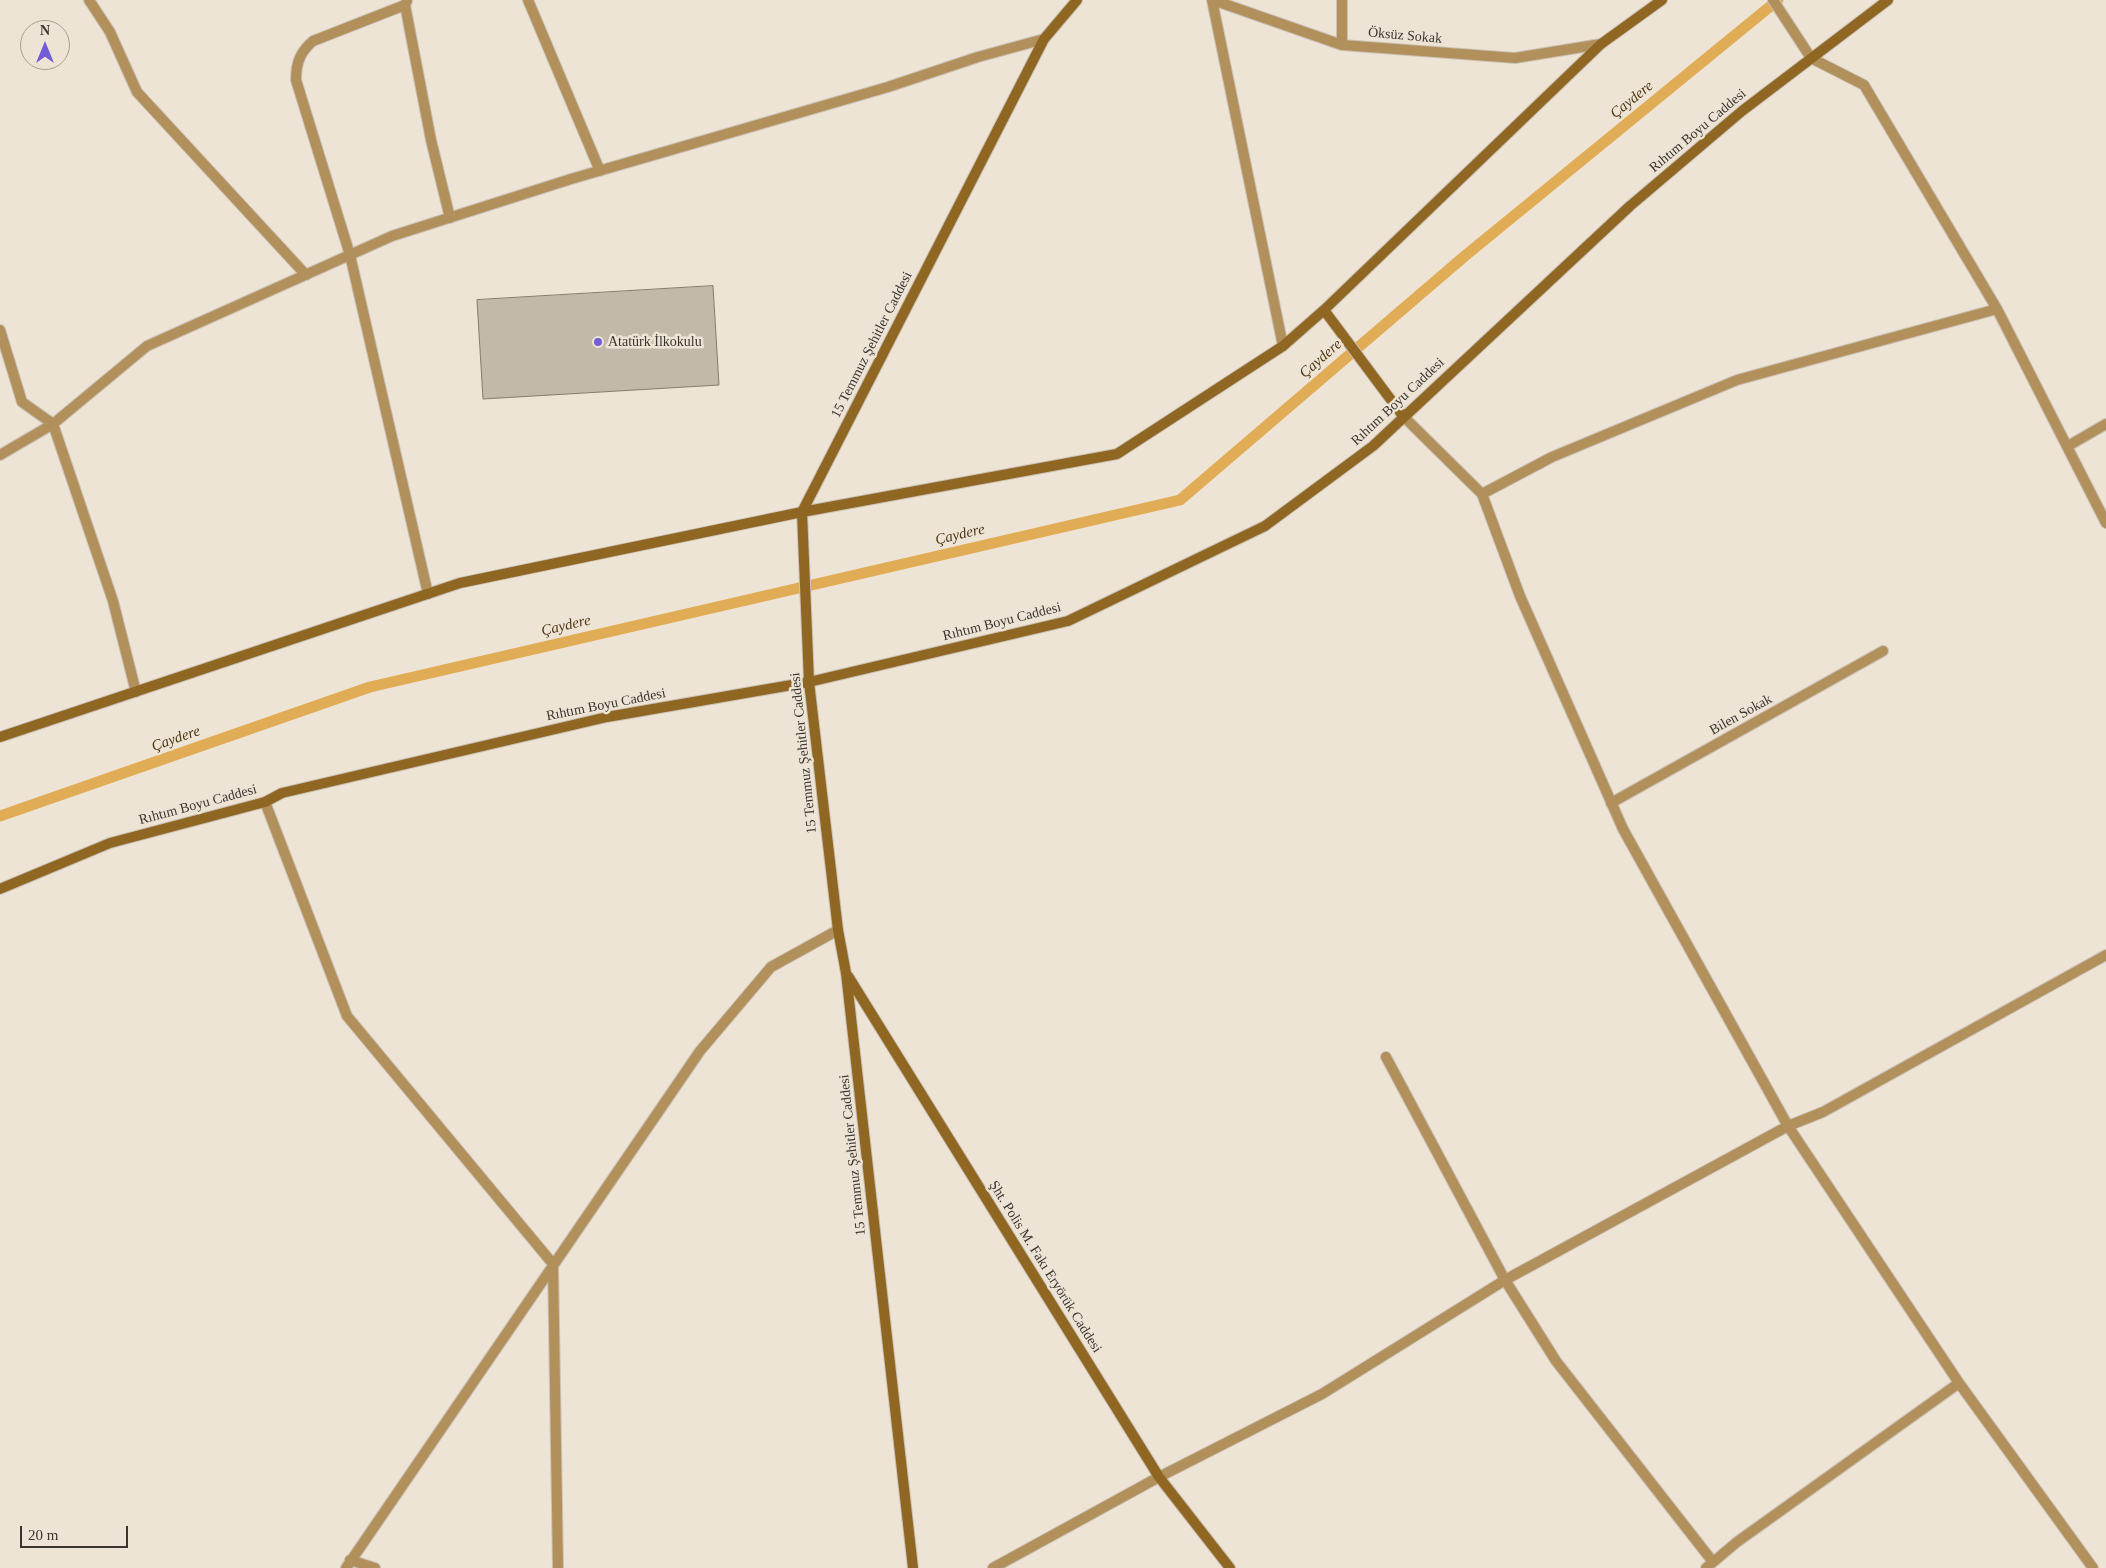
<!DOCTYPE html>
<html>
<head>
<meta charset="utf-8">
<style>
	body { margin:0 }
	#map { position:relative; width:2106px; height:1568px; overflow:hidden; background:#eee4d6; font-family:"Times New Roman",serif }
	canvas { display:block }
	.north { position:absolute; left:20px; top:20px; width:50px; height:50px; box-sizing:border-box; background:#eee4d6; border:1px solid #a69e93; border-radius:50%; rotate:0deg; font-size:14px; font-weight:700; line-height:20px; text-align:center; color:#39352f }
	.north::after { content:''; display:block; margin:auto; width:18px; height:22px; background:#735dd7; clip-path:polygon(50% 0,100% 100%,50% 72%,0 100%) }
	.scale { position:absolute; left:20px; top:1526px; width:108px; height:22px; box-sizing:border-box; border:2px solid #39352f; border-top:0; padding-left:6px; font-size:15px; line-height:18px; white-space:nowrap; color:#39352f; -webkit-text-stroke:4px #eee4d6; paint-order:stroke }
</style>
</head>
<body>
<div id="map">
<canvas width="2106" height="1568"></canvas>
<div class="north">N</div>
<div class="scale">20 m</div>
</div>
<script>
const context = document.querySelector('canvas').getContext('2d');
context.lineJoin = 'round';
function stroke(path, color, width, dash) { context.strokeStyle = color; context.lineWidth = width; context.lineCap = dash ? 'butt' : 'round'; context.setLineDash(dash || []); context.stroke(path); }
function fillPath(path, color) { context.fillStyle = color; context.fill(path, 'evenodd'); }
function drawText(font, color, halo, rows, align = 'center') {
  context.font = font + ' "Times New Roman",serif'; context.lineWidth = 5; context.setLineDash([]); context.textBaseline = 'middle'; context.strokeStyle = halo; context.fillStyle = color; for (const [text, x, y, turn = 0] of rows) {
    context.save(); context.translate(x, y); context.rotate((+turn || 0) * Math.PI / 180); context.textAlign = isNaN(turn) ? turn : align; if (halo) context.strokeText(text, 0, 0); context.fillText(text, 0, 0); context.restore();
  }
}
stroke(new Path2D(`
	M 0,816 L 370,687 L 1180,500 L 1466,255 L 1778,0`), '#e1ac56', 11);
const building = new Path2D(`
	M 713,286 L 719,385 L 483,399 L 477,300 Z`);
fillPath(building, '#c2b9ab');
stroke(building, '#847b6f', 1);
const street = new Path2D(`
	M 89,0 L 110,32 L 137,92 L 306,275
	M 528,0 L 600,171
	M 1212,0 L 1283,346
	M 1213,0 L 1342,45 L 1515,58 L 1601,44
	M 1342,0 L 1342,45
	M 1773,0 L 1811,58 L 1864,85 L 1997,309 L 2106,523
	M 407,1 L 405,5 L 431,140 L 450,218
	M 405,5 L 313,41 C 300,52 296,63 296,80 L 350,255 L 428,594
	M 0,330 L 22,402 L 53,424 L 113,601 L 136,692
	M 1403,416 L 1482,494 L 1520,596 L 1623,829 L 1788,1126 L 1959,1383 L 2093,1568
	M 2068,446 L 2106,424
	M 0,455 L 53,424 L 147,346 L 392,236 L 571,179 L 888,87 L 978,57 L 1044,39
	M 1482,494 L 1552,457 L 1737,380 L 1997,309
	M 265,802 L 347,1016 L 553,1264 L 558,1568
	M 1611,803 L 1883,651
	M 1386,1057 L 1505,1280 L 1556,1361 L 1713,1562
	M 350,1560 L 375,1568
	M 346,1568 L 700,1051 L 771,967 L 838,930
	M 993,1568 L 1159,1477 L 1322,1394 L 1505,1280 L 1788,1126 L 1823,1112 L 2106,955
	M 1706,1568 L 1737,1542 L 1959,1383`);
const secondary = new Path2D(`
	M 1324,310 L 1403,416
	M 0,737 L 460,583 L 802,512 L 1117,454 L 1283,346 L 1324,310 L 1601,44 L 1662,0
	M 0,889 L 110,843 L 265,802 L 282,793 L 607,717 L 809,682 L 1068,621 L 1265,526 L 1373,446 L 1630,206 L 1742,111 L 1888,0
	M 848,976 L 1159,1477 L 1230,1568
	M 913,1568 L 846,973 L 838,930 L 809,682 L 802,512 L 1044,39 L 1077,0`);
stroke(street, '#cac1b5', 12);
stroke(secondary, '#cac1b5', 12);
stroke(street, '#b2905b', 10);
stroke(secondary, '#8f6722', 10);
for (const [x, y, r, color] of [
	[598,342,5,"#735dd7"]
]) { const dot = new Path2D(); dot.arc(x, y, r, 0, 2 * Math.PI); context.fillStyle = color; context.fill(dot); stroke(dot, '#eee4d6', 2); }
drawText('14px', '#39352f', '#eee4d6', [
	["Öksüz Sokak",1405,36,5],
	["Rıhtım Boyu Caddesi",1698,131,-40],
	["15 Temmuz Şehitler Caddesi",872,345,-63],
	["Rıhtım Boyu Caddesi",1398,402,-43],
	["Rıhtım Boyu Caddesi",1002,622,-14],
	["Rıhtım Boyu Caddesi",606,705,-11],
	["Bilen Sokak",1741,715,-29],
	["15 Temmuz Şehitler Caddesi",804,753,-96],
	["Rıhtım Boyu Caddesi",198,805,-15],
	["15 Temmuz Şehitler Caddesi",853,1155,-96],
	["Şht. Polis M. Fakı Eryörük Caddesi",1045,1267,58]
]);
drawText('14px', '#39352f', '#eee4d6', [
	["Atatürk İlkokulu",608,342]
], 'left');
drawText('italic 15px', '#4c3611', '#eee4d6', [
	["Çaydere",1632,100,-39],
	["Çaydere",1321,359,-41],
	["Çaydere",960,535,-13],
	["Çaydere",566,626,-13],
	["Çaydere",176,739,-19]
]);
</script>
</body>
</html>
